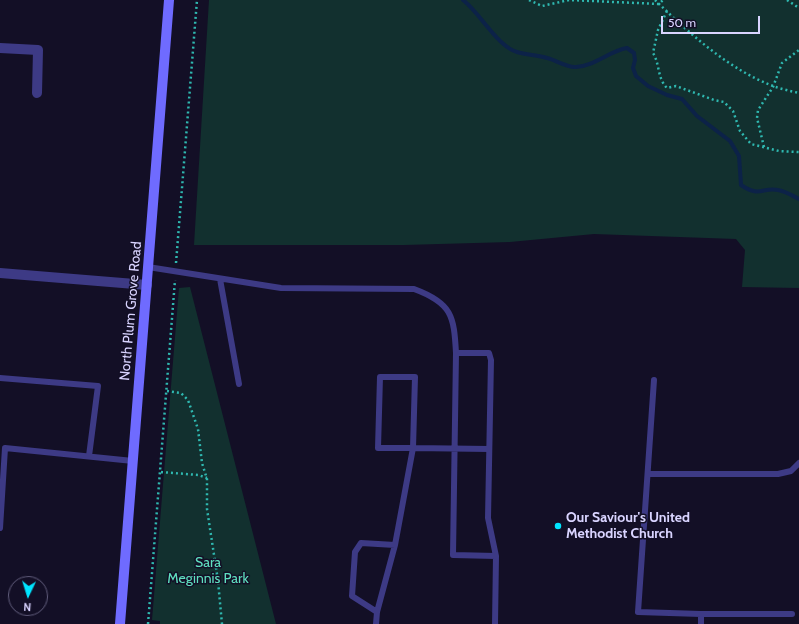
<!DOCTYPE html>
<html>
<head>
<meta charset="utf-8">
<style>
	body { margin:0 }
	#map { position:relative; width:799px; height:624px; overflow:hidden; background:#130f26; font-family:Cabin,sans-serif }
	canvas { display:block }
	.north { position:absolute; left:8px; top:576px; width:40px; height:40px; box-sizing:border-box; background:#130f26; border:1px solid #625e7d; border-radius:50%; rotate:184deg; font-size:11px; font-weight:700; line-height:16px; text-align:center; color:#d9d4ff }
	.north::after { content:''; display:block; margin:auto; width:14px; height:18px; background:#00e5ff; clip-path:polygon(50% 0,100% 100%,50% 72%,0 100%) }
	.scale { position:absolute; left:661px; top:16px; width:99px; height:18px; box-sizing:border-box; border:2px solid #d9d4ff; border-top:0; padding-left:5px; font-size:12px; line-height:14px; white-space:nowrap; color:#d9d4ff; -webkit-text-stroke:3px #130f26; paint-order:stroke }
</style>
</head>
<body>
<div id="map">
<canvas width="799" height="624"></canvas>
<div class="north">N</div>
<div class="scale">50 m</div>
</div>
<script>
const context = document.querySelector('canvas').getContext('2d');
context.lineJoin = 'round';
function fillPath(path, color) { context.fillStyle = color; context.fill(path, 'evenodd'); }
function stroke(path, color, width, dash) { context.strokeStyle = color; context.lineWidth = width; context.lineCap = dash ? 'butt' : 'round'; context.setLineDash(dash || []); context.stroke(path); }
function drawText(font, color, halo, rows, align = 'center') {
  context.font = font + ' Cabin,sans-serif'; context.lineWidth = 3; context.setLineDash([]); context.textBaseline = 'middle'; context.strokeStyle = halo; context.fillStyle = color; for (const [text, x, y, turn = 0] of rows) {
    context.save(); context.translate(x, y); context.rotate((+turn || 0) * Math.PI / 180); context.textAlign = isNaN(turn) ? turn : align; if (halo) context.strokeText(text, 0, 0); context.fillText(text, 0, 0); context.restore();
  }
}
fillPath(new Path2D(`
	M 209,0 L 799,0 L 799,288 L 742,287 L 745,250 L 736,239 L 594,234 L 510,242 L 404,245 L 194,245 Z
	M 190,287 L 276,624 L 160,624 L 160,621 L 152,620 L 179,288 Z`), '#12302f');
stroke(new Path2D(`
	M 463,0 C 480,13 498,47 517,52 C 527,55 538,55 547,58 C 556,60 567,68 576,67 C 595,66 609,51 627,48 L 634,53 L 635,60 L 633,68 L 636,76 L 648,86 L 667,95 L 682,99 L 697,116 L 730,141 L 739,156 L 741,185 C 760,198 762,187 778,190 C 785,191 793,196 799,199`), '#0c2248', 4);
stroke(new Path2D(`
	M 529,0 L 542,6 L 569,0 L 659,4 L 663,0
	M 655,0 C 689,33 728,69 773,86 C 781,89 790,91 799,93
	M 787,0 L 799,8
	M 667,11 L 658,30 L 653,53 C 660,64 657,78 667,88 L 676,86 L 714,100 L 724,102 L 733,111 L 740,131 L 751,144 L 779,151 L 799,152
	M 764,147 L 757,118 L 758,110 L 773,87 L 782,63 L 799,50
	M 176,263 L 197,0
	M 167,391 L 181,393 L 188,400 L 198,429 L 202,463 L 207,479 L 207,509 L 218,581 L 222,624
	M 161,472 L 198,475 L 207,478
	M 148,624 L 175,280`), '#2fb8b0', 2.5, [2, 3]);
stroke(new Path2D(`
	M 148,267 L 281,288 L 414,289 C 452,303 454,316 456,353 L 453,555 L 496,556 L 495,624
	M 220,279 L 239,384
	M 456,353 L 489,353 L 491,360 L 488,518 L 496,556
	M 380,377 L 415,377 L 413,448 L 378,448 Z
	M 0,378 L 98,386 L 89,456
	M 654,380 L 638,612 L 701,614 L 792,614
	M 648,474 L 778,474 L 791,471 L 799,463
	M 0,528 L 5,448 L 133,461
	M 377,612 L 352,596 L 355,552 L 361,543 L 395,545
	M 376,624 L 377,612 L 395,545 L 413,448 L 489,449
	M 701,624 L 701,614`), '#3d3a85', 6);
stroke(new Path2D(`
	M 0,48 L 38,50 L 37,93
	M 0,273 L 147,285`), '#3d3a85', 10);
stroke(new Path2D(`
	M 120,624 L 169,0`), '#6f6bff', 10);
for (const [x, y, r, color] of [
	[558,526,4,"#00e5ff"]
]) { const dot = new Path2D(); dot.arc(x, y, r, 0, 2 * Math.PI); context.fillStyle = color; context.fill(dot); stroke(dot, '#130f26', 1.5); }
drawText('14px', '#d9d4ff', '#130f26', [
	["North Plum Grove Road",131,311,-85]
]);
drawText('bold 14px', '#d9d4ff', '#130f26', [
	["Our Saviour's United",566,518],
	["Methodist Church",566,534]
], 'left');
drawText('14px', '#5fe0c0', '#130f26', [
	["Sara",208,563],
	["Meginnis Park",208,579]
]);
</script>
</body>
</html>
